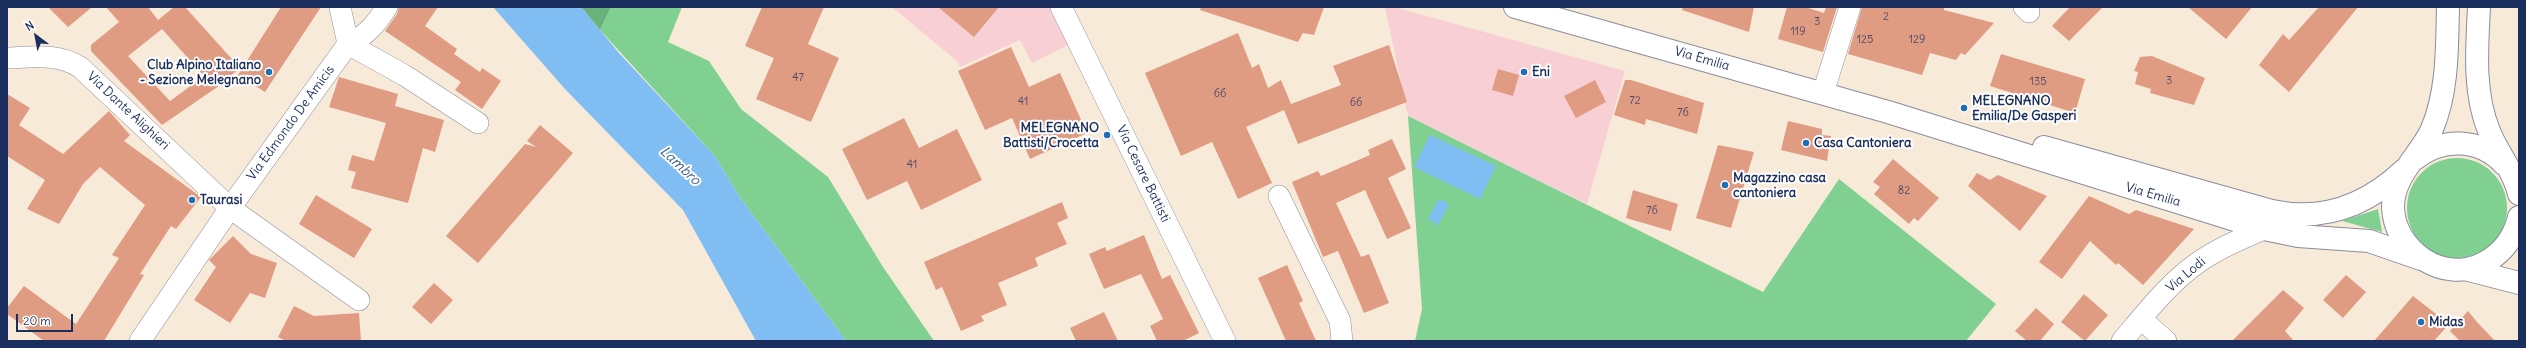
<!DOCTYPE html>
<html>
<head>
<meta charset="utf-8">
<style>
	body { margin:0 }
	#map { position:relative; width:2526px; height:348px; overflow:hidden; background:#f8ead8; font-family:Delius,sans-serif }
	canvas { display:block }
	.frame { position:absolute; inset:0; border:8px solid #1b2f5e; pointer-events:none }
	.north { position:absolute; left:16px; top:16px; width:40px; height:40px; -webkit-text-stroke:3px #fff; paint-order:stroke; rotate:328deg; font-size:11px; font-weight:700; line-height:16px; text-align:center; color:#1b2f5e }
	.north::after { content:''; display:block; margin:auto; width:14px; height:18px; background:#1b2f5e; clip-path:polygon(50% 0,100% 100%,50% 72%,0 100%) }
	.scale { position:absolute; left:16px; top:314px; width:57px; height:18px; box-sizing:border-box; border:2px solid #1b2f5e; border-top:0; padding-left:5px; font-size:12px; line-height:14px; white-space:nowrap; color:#1b2f5e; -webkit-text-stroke:3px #fff; paint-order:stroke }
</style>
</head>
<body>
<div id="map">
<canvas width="2526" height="348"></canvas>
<div class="frame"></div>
<div class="north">N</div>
<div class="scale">20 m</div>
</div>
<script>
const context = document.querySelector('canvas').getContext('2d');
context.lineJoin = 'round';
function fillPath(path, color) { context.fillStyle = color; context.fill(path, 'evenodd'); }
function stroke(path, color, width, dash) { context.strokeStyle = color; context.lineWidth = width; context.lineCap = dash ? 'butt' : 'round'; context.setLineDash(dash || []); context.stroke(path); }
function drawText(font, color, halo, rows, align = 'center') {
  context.font = font + ' Delius,sans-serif'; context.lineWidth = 4; context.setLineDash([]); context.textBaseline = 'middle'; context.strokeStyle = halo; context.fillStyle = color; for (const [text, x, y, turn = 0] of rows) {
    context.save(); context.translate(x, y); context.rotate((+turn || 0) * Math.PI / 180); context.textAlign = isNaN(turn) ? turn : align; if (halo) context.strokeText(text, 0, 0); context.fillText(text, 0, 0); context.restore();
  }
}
fillPath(new Path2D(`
	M 892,7 L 1050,7 L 1074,42 L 1032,63 L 1020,40 L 960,67 L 957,61 Z
	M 1385,7 L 1394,7 L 1625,71 L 1587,204 L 1408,116 Z`), '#f7cfd4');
fillPath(new Path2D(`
	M 611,7 L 682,7 L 668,42 L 709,61 L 741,109 L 828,177 L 883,267 L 934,341 L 846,341 L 739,196 L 714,155 L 600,30 Z
	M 1408,116 L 1763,292 L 1839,179 L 1996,304 L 1966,341 L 1415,341 L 1422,309 Z
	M2407 208a50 50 0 1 1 100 0a50 50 0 1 1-100 0Z
	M 2378,209 L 2382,232 L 2342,221 Z`), '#80d191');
fillPath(new Path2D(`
	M 581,7 L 611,7 L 600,30 Z`), '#68b37b');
fillPath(new Path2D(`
	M 493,7 L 581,7 L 619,53 L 714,155 L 739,196 L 846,341 L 756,341 L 683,210 L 565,89 Z
	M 1430,135 L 1496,166 L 1480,199 L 1414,167 Z
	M 1439,199 L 1449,204 L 1438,225 L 1428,219 Z`), '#80bdf3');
fillPath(new Path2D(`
	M 48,7 L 92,7 L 68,27 Z
	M 106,7 L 148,7 L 158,20 L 174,7 L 185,7 L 240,68 L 216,88 L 162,125 L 91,51 L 91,45 L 119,22 ZM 162,29 L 204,76 L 170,101 L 128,56 Z
	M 281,7 L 321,7 L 265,92 L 238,75 Z
	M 399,7 L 438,7 L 425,26 L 457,49 L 454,54 L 480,72 L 482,68 L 501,81 L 482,109 L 455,90 L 461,82 L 385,31 L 397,14 Z
	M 762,7 L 824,7 L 808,44 L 839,58 L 811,122 L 756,99 L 774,58 L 745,46 Z
	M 938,7 L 999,7 L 974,37 Z
	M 1201,7 L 1324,7 L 1314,35 L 1303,33 L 1298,42 L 1200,10 Z
	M 1683,7 L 1754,7 L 1749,32 L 1682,10 Z
	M 1787,7 L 1805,7 L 1824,13 L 1826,7 L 1837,7 L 1823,52 L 1778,39 Z
	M 1862,7 L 1944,7 L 1944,10 L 1994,23 L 1965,55 L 1961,53 L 1956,60 L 1930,53 L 1922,75 L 1848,54 Z
	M 2070,7 L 2103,7 L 2069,41 L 2052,26 Z
	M 2188,7 L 2252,7 L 2226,39 Z
	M 2319,7 L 2358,7 L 2289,92 L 2259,65 L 2283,34 L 2289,40 Z
	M 1238,33 L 1252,68 L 1259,64 L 1268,88 L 1281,80 L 1291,104 L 1341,85 L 1333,66 L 1389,45 L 1407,102 L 1298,144 L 1284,110 L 1246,127 L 1272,183 L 1238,199 L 1212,142 L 1181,156 L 1145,73 Z
	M 1011,47 L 1029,87 L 1060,73 L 1087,133 L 1030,159 L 1012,118 L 985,130 L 958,71 Z
	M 2001,54 L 2085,79 L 2075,113 L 1990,86 Z
	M 2152,56 L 2205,78 L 2194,105 L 2150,93 L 2151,89 L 2135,84 L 2138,72 L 2134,71 L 2140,57 Z
	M 1498,69 L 1519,75 L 1513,96 L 1492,90 Z
	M 339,77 L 398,94 L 395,106 L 444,120 L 435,152 L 423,148 L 408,203 L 351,188 L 356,172 L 348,170 L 352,155 L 374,161 L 386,123 L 329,107 Z
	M 1595,80 L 1606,102 L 1576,118 L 1564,96 Z
	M 1625,80 L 1631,80 L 1704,103 L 1697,134 L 1646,119 L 1645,125 L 1614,115 Z
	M 7,94 L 30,108 L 19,125 L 63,154 L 109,111 L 130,135 L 124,141 L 201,197 L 176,229 L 171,226 L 140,274 L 144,275 L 104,341 L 44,341 L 7,314 L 7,308 L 24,286 L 76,324 L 119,258 L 112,255 L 145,205 L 100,167 L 83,184 L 59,224 L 27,209 L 45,180 L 7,156 Z
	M 904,118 L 919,148 L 957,129 L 982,180 L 921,210 L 907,181 L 867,200 L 842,149 Z
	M 1788,121 L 1822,129 L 1822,135 L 1831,136 L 1827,161 L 1781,150 Z
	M 540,125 L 573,153 L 478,263 L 446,236 L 525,144 L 536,147 L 527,141 Z
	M 1392,139 L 1406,169 L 1388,178 L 1411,228 L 1387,239 L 1365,190 L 1336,203 L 1361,257 L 1369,254 L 1389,303 L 1364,313 L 1338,251 L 1323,257 L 1292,182 L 1318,171 L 1321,176 L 1370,155 L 1368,150 Z
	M 1718,145 L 1754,152 L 1731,228 L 1696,218 Z
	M 1893,159 L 1939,198 L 1918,221 L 1914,218 L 1909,224 L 1874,194 L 1880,187 L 1873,182 Z
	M 1977,173 L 1990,180 L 1998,175 L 2047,196 L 2020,231 L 1968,186 Z
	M 1633,190 L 1678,204 L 1671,231 L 1626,218 Z
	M 316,195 L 372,229 L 354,258 L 299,224 Z
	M 2089,196 L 2129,214 L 2136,210 L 2194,229 L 2143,285 L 2118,263 L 2116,265 L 2090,241 L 2062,279 L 2039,262 Z
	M 1062,202 L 1068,218 L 1057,223 L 1067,244 L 1035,258 L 1038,266 L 998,283 L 1007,305 L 981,316 L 984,321 L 961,331 L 942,287 L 936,290 L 924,262 Z
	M 1144,235 L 1162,279 L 1170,275 L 1199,333 L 1183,341 L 1157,341 L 1150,326 L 1163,319 L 1141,274 L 1104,289 L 1089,254 L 1105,247 L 1107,251 Z
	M 233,236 L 251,254 L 277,263 L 265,298 L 250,293 L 230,323 L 194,300 L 216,267 L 209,260 Z
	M 1287,265 L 1303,301 L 1299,303 L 1316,341 L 1286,341 L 1258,278 Z
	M 2346,275 L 2366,292 L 2343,318 L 2323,300 Z
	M 434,283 L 453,300 L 431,324 L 412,307 Z
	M 2283,290 L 2304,308 L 2285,331 L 2294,341 L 2232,341 Z
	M 2084,294 L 2108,315 L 2085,341 L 2061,322 Z
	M 2413,296 L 2449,324 L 2434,341 L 2374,341 Z
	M 294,306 L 314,316 L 359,313 L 361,341 L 286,341 L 278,337 Z
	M 2036,308 L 2054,324 L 2040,341 L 2027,341 L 2015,331 Z
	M 2468,311 L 2477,322 L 2495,341 L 2460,341 L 2450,331 Z
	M 1104,312 L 1118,341 L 1076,341 L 1070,328 Z`), '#e09b83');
const minor = new Path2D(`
	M 340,7 L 348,44
	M 1061,7 L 1225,341
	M 2024,7 L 2029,12
	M 348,44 L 404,75 L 478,123
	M 348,44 C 366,36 376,24 387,7
	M 7,58 C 33,57 57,53 80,67 L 230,208 L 359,300
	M 1823,93 L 1850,7
	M 1279,196 L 1340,321 L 1342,341
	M 2141,319 L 2166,341
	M 140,341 L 230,208 L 348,44
	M 2122,341 C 2145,314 2168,284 2196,264 C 2217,249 2241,239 2264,229`);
const tertiary = new Path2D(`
	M 1515,7 L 1888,112 L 2264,229 L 2298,236 L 2369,241 L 2421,259
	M 2044,147 L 2272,211 C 2323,222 2367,205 2404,170`);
const primary = new Path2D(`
	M 2448,7 C 2447,48 2448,91 2432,129 C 2420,156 2393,175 2393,207 C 2394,250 2443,285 2484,263 C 2503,253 2514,238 2519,217
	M 2479,7 C 2477,48 2473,92 2489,131 C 2497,152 2514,171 2519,194
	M 2415,159 C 2442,137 2480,138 2504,164
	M 2465,269 L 2519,283`);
stroke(minor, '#8a8c9b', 22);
stroke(tertiary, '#8a8c9b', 24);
stroke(primary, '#8a8c9b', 24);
stroke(minor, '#fff', 21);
stroke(tertiary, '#fff', 22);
stroke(primary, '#fff', 22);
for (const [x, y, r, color] of [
	[269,72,4,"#1f6fb2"],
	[1524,72,4,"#1f6fb2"],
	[1964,108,4,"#1f6fb2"],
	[1107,135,4,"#1f6fb2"],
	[1806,143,4,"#1f6fb2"],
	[1725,185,4,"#1f6fb2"],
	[192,200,4,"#1f6fb2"],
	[2421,322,4,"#1f6fb2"]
]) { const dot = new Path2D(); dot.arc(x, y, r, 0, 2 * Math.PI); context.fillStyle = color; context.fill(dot); stroke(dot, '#fff', 1.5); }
drawText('11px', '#4c4a67', null, [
	["2",1886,17],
	["3",1817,22],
	["119",1798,32],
	["125",1865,40],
	["129",1917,40],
	["47",798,78],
	["3",2169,81],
	["135",2038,82],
	["66",1220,94],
	["72",1635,101],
	["41",1023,102],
	["66",1356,103],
	["76",1683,113],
	["41",912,165],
	["82",1904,191],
	["76",1652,211]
]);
drawText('13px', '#1b2f5e', '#fff', [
	["Via Emilia",1702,59,16],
	["Via Dante Alighieri",128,111,43],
	["Via Edmondo De Amicis",291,123,-54],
	["Via Cesare Battisti",1143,174,64],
	["Via Emilia",2153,195,16],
	["Via Lodi",2186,275,-40]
]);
drawText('bold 13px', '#1b2f5e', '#fff', [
	["Club Alpino Italiano",261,65,"right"],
	["- Sezione Melegnano",261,80,"right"],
	["Eni",1532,72],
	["MELEGNANO",1972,101],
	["Emilia/De Gasperi",1972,116],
	["MELEGNANO",1099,128,"right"],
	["Battisti/Crocetta",1099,143,"right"],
	["Casa Cantoniera",1814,143],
	["Magazzino casa",1733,178],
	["cantoniera",1733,193],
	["Taurasi",200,200],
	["Midas",2429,322]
], 'left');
drawText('italic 14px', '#395a8b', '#fff', [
	["Lambro",680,166,43]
]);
</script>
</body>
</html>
